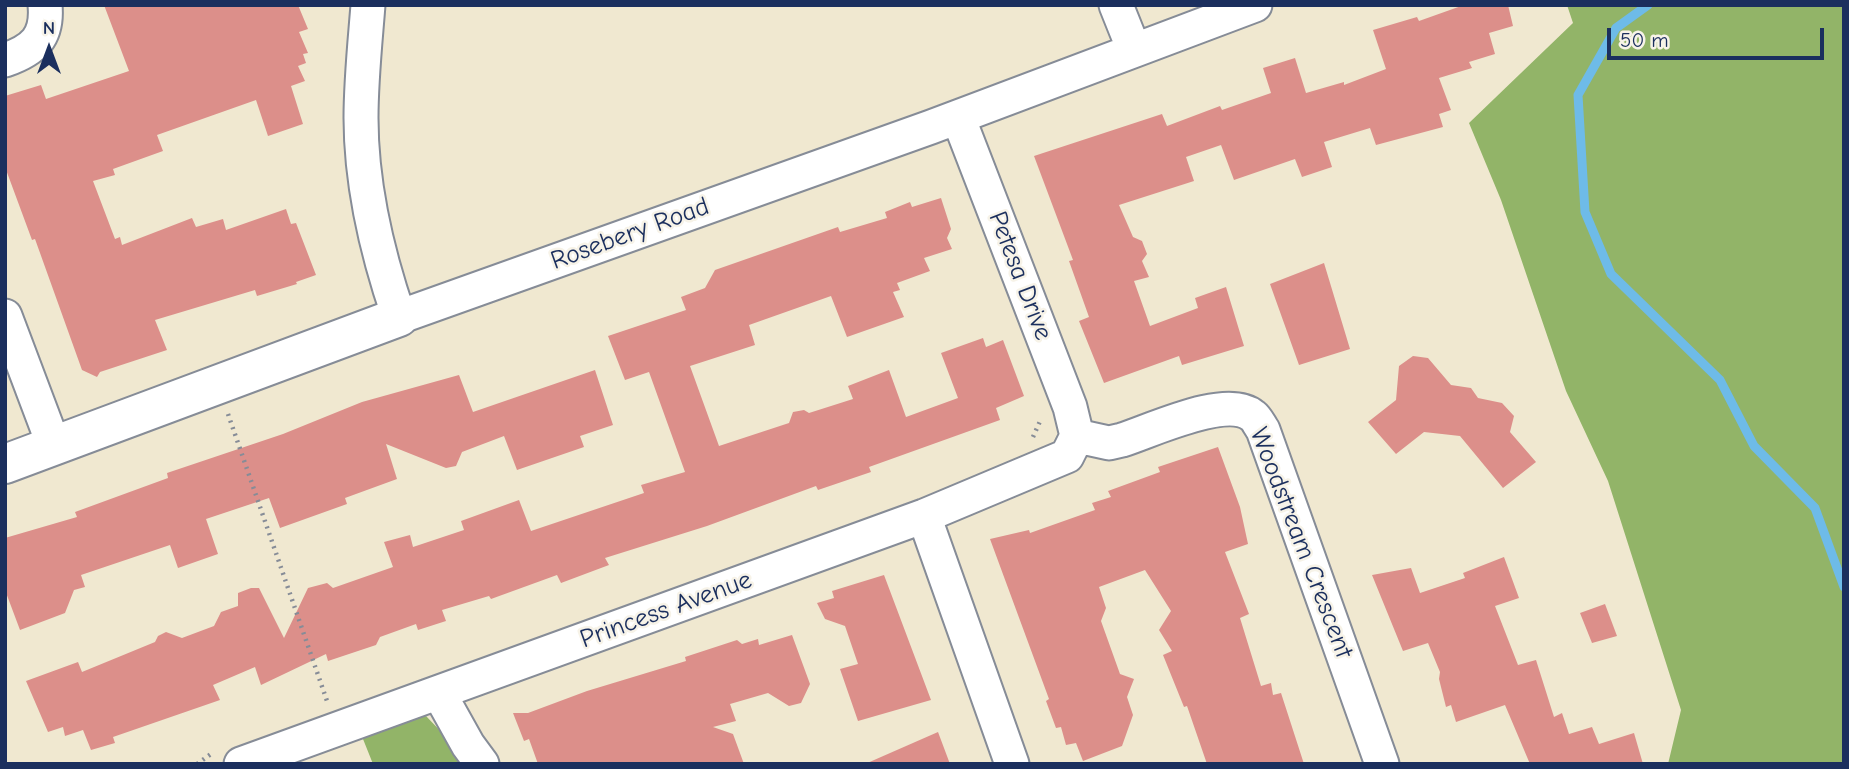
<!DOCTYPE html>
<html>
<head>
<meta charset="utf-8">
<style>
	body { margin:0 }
	#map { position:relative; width:1849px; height:769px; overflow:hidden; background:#f0e8d0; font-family:"Comic Neue",sans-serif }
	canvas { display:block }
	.frame { position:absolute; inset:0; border:7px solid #1b2f5e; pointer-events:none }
	.north { position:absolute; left:14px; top:14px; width:70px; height:70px; -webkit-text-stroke:5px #f7f3e8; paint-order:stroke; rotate:0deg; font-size:19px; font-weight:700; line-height:28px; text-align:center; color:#1b2f5e }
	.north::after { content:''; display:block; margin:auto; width:24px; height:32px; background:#1b2f5e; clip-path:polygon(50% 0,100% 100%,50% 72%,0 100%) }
	.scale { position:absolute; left:1607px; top:28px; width:217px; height:32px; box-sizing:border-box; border:4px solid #1b2f5e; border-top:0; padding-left:9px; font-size:21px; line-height:24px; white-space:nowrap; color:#1b2f5e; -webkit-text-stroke:5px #f7f3e8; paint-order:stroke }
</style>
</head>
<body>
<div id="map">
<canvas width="1849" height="769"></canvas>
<div class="frame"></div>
<div class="north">N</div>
<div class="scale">50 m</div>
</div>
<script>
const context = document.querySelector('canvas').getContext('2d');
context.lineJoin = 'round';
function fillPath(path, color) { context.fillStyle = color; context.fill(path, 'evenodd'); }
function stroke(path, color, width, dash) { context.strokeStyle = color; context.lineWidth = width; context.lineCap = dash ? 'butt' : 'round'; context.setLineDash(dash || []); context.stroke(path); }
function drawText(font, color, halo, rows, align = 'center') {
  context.font = font + ' "Comic Neue",sans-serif'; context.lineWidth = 5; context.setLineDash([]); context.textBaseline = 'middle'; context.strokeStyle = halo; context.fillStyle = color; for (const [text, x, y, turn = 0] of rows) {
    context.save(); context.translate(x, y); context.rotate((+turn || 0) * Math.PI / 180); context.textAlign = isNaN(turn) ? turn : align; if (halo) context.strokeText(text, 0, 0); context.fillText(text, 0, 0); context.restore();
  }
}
fillPath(new Path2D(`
	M 1567,5 L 1844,5 L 1844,764 L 1668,764 L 1681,710 L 1608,481 L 1566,391 L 1501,200 L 1469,123 L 1573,23 Z
	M 426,716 L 472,764 L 373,764 L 361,734 Z`), '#92b468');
stroke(new Path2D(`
	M 1648,5 L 1616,28 L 1578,95 L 1585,212 L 1611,274 L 1720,380 L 1754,446 L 1815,508 L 1844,587`), '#6ebbe8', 9);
fillPath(new Path2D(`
	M 104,5 L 298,5 L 308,29 L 299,32 L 308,53 L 303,54 L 306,63 L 298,66 L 305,81 L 291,86 L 303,124 L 268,136 L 256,100 L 157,135 L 163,151 L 113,169 L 115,175 L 93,181 L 115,239 L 120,237 L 122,245 L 192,218 L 196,227 L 223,219 L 226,230 L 286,209 L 291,224 L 296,223 L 316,275 L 296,282 L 297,284 L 257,296 L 255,290 L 155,320 L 167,350 L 100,372 L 97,377 L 82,370 L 35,239 L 32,240 L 5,167 L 5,96 L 41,85 L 46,99 L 129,71 Z
	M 1464,5 L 1508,5 L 1513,26 L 1489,33 L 1495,54 L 1469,62 L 1472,68 L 1439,78 L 1451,110 L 1439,114 L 1443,127 L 1376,145 L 1370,128 L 1324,142 L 1332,167 L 1302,177 L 1295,159 L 1234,180 L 1221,145 L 1186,157 L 1194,181 L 1119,205 L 1133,237 L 1142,241 L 1147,254 L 1142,261 L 1149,277 L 1134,281 L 1150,326 L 1198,308 L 1195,298 L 1226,287 L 1244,346 L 1182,365 L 1179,356 L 1104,383 L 1079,321 L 1089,317 L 1069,261 L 1073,260 L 1034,156 L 1162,114 L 1167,126 L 1220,106 L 1222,110 L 1271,93 L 1263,68 L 1295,58 L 1306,93 L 1344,82 L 1344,85 L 1386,69 L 1373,30 L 1417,17 L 1419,21 Z
	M 941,198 L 951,229 L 947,238 L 952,249 L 924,258 L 930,271 L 897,283 L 900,290 L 893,292 L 904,317 L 847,337 L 831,296 L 749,325 L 755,345 L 690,366 L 719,446 L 789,423 L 793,412 L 804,410 L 809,413 L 853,399 L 848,386 L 889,370 L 906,417 L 958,398 L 941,353 L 983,338 L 986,347 L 1003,340 L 1024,396 L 996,408 L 1000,420 L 869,467 L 871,472 L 818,490 L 816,486 L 707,526 L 605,558 L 609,565 L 561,583 L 557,575 L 491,599 L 489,596 L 442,610 L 446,621 L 418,630 L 416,624 L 380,637 L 376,645 L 328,661 L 326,654 L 261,685 L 255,667 L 213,685 L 220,700 L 113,737 L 115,743 L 91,750 L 83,730 L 65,736 L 63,727 L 48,732 L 26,681 L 78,662 L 82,672 L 155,642 L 158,636 L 166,632 L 182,638 L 214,626 L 221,612 L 238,606 L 238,593 L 251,588 L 259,588 L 284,638 L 308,588 L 327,583 L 333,588 L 393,567 L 384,542 L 410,535 L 413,547 L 464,530 L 461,521 L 519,500 L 531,531 L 644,493 L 641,485 L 685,472 L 649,372 L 625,380 L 608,336 L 686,310 L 681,297 L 705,288 L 715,270 L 838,227 L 840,232 L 887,218 L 885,212 L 910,202 L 912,207 Z
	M 1324,263 L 1350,349 L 1299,365 L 1270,284 Z
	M 1413,356 L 1428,358 L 1451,385 L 1471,388 L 1478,398 L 1502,403 L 1514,416 L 1510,432 L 1536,462 L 1503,488 L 1460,436 L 1424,432 L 1396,454 L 1368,422 L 1396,400 L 1399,366 Z
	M 595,370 L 613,425 L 580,436 L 584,447 L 517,470 L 504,436 L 462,452 L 456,466 L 446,468 L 386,444 L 397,479 L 345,498 L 347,504 L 280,528 L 269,498 L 206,519 L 218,554 L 178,568 L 170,545 L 81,575 L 85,587 L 74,590 L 65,613 L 20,630 L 5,590 L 5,538 L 77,517 L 75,512 L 168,478 L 167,473 L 283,434 L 362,402 L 459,375 L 473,412 Z
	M 1218,447 L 1240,507 L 1248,544 L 1225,552 L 1249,614 L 1240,618 L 1261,686 L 1271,683 L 1273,695 L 1281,693 L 1304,764 L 1207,764 L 1187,706 L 1184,707 L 1163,655 L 1172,651 L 1159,630 L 1171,611 L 1145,570 L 1099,587 L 1106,608 L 1101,621 L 1120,674 L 1134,679 L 1127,697 L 1133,715 L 1122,746 L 1083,761 L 1076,743 L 1066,745 L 1061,727 L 1056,728 L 1046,701 L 1049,699 L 990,539 L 1029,530 L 1030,533 L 1095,510 L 1092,503 L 1111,497 L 1108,491 L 1160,472 L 1158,467 Z
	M 1504,557 L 1519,598 L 1495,606 L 1518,665 L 1536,660 L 1554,717 L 1562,713 L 1569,734 L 1592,727 L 1599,744 L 1634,733 L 1643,764 L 1530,764 L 1505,705 L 1456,722 L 1451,705 L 1446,707 L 1439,679 L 1440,672 L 1428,643 L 1403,651 L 1372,575 L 1411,568 L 1420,593 L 1465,578 L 1463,573 Z
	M 884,575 L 931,700 L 858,721 L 840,669 L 858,664 L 845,626 L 825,619 L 817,603 L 834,598 L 832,591 Z
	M 1605,604 L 1617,636 L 1592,643 L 1580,613 Z
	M 792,635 L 810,684 L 801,703 L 789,706 L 768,693 L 730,704 L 736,721 L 713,727 L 733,734 L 744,764 L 538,764 L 529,739 L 524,741 L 513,713 L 528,713 L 587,691 L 686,661 L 685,657 L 737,640 L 742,644 L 758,639 L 759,645 Z
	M 938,732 L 950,764 L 865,764 Z`), '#dc8f8a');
const street = new Path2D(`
	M 368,5 C 365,43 361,80 361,118 C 361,185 377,253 399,317 L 931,127 L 1255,5
	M 1116,5 L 1134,50
	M 5,60 C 34,50 48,37 45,5
	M 5,316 L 54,446
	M 1077,436 L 1109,443 L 1122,440 C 1151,431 1227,394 1253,416 C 1257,419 1260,426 1263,430 L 1382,764
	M 924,516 L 1012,764
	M 439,693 L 468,745 L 482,764
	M 241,764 L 924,516 L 1067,456 L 1077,436 L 1070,407 L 958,117`);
const secondary = new Path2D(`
	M 5,464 L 399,317`);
stroke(street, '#868c97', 37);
stroke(secondary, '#868c97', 42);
stroke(new Path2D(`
	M 228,414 L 327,701
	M 1033,437 L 1041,419
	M 197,764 L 211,754`), '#868c97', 4.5, [2, 5]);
stroke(street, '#fff', 33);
stroke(secondary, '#fff', 38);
drawText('26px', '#1b2f5e', '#f7f3e8', [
	["Rosebery Road",630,234,-20],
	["Petesa Drive",1020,276,69],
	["Woodstream Crescent",1301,543,69],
	["Princess Avenue",666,610,-20]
]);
</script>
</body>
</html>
